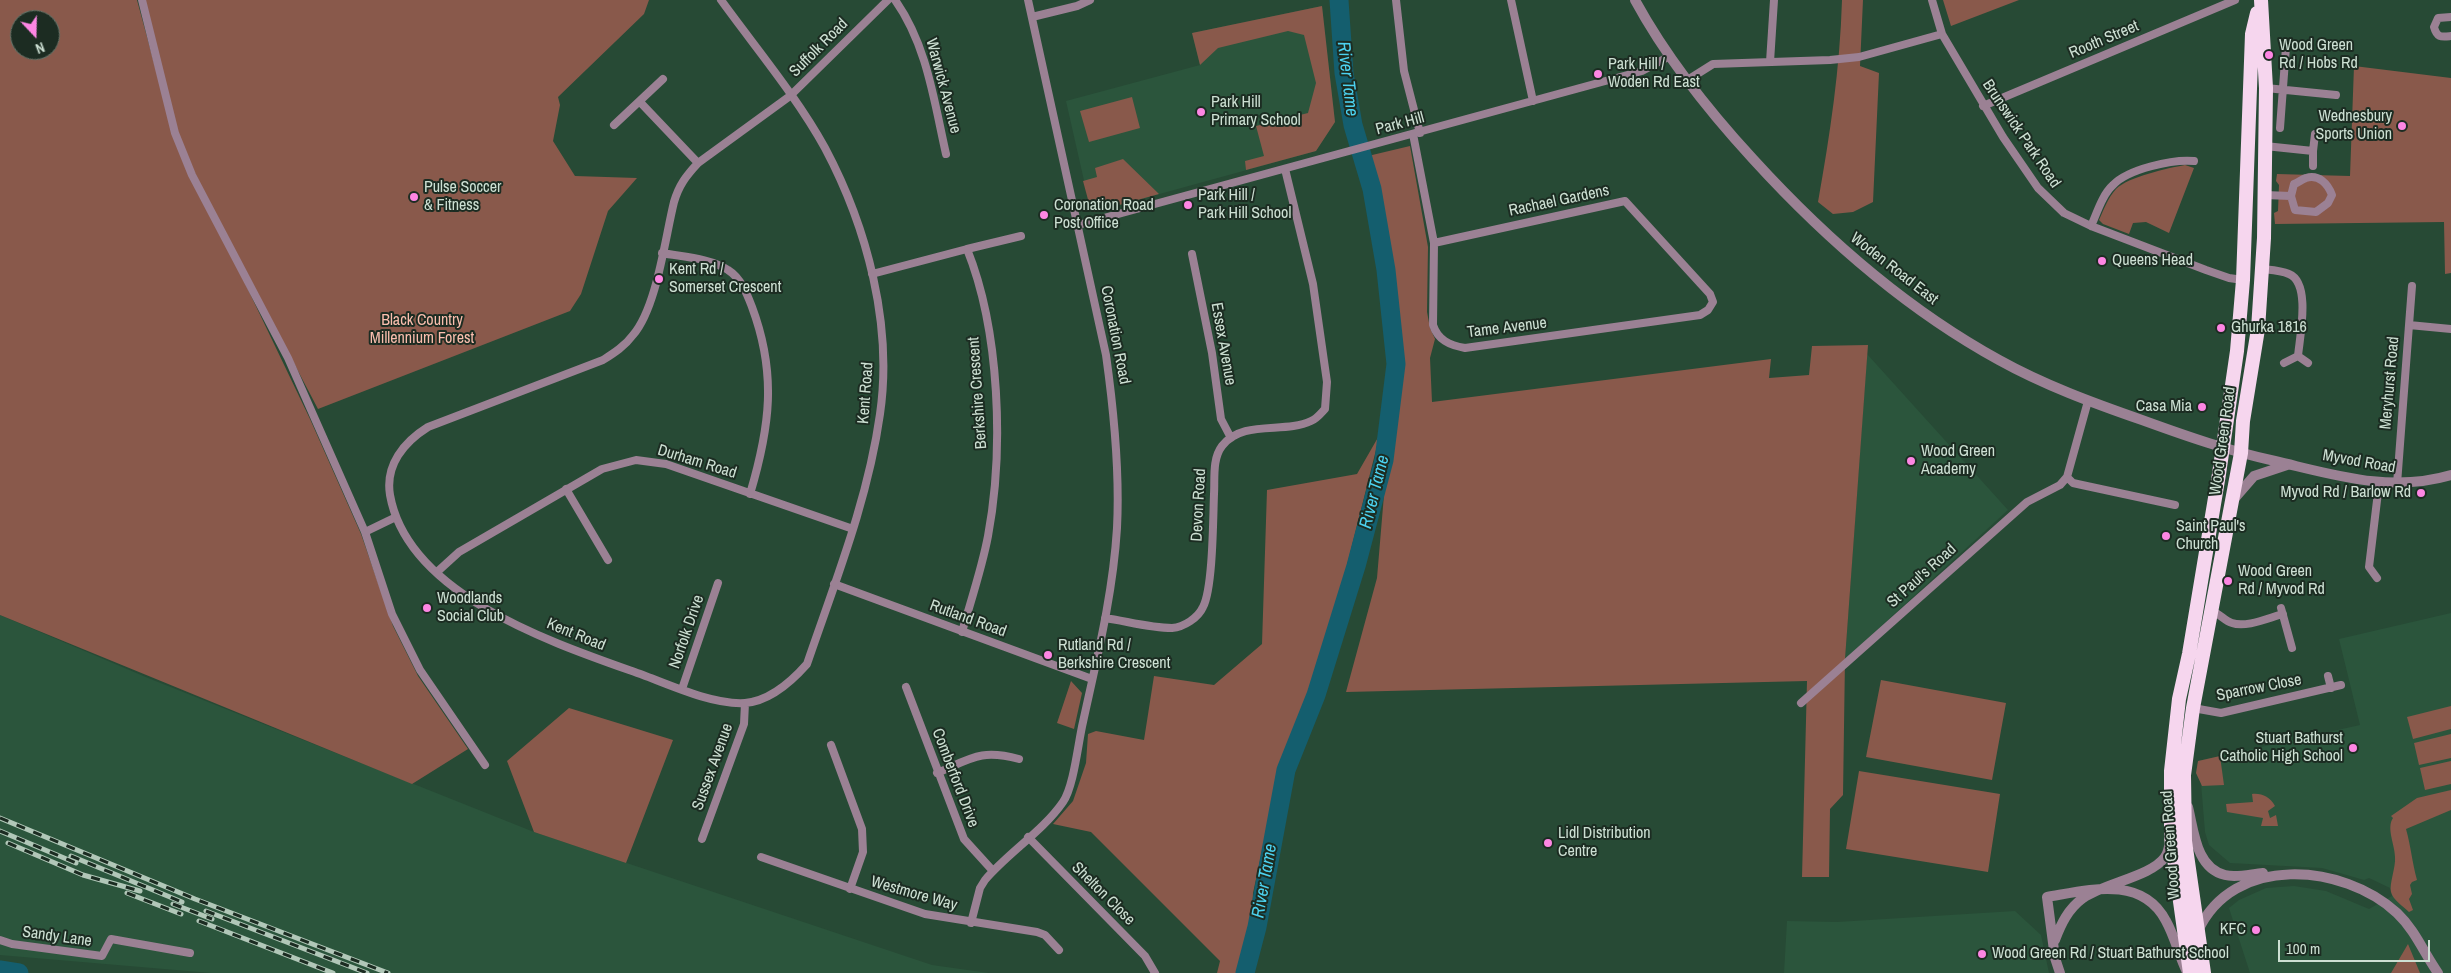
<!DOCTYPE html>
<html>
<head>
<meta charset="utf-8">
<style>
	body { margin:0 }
	#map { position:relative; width:2451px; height:973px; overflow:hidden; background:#274a35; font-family:"Archivo Narrow",sans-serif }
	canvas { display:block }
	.north { position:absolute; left:10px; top:10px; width:50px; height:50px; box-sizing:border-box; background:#1c2c22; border:1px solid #637469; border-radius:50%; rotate:159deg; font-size:14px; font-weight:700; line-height:20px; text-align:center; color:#cde0d3 }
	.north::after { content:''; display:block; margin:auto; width:18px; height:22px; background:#fd86e3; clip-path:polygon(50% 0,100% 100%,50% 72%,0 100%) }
	.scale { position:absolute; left:2278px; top:940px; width:152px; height:22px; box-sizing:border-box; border:2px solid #cde0d3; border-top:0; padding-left:6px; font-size:15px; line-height:18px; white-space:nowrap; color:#cde0d3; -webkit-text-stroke:4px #1c2c22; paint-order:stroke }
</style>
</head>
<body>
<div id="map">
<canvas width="2451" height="973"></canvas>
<div class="north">N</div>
<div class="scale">100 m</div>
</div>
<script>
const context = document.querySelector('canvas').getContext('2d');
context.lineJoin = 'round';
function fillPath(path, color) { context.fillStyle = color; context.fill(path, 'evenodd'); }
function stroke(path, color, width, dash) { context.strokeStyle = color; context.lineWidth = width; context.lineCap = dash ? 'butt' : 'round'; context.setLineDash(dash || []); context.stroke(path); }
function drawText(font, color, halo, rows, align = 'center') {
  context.font = font + ' "Archivo Narrow",sans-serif'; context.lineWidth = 4; context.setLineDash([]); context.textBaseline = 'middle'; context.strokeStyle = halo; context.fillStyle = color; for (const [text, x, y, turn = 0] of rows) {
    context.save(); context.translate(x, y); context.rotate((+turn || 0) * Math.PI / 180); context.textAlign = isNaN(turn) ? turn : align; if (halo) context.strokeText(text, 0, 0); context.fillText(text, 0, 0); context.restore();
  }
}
fillPath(new Path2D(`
	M 1322,6 L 1335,122 L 1316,151 L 1094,212 L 1090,207 L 1066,101 L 1200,65 L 1192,33 Z
	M 1867,354 L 2008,510 L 1845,659 Z
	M 2451,613 L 2451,973 L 2250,973 L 2229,908 L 2239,900 L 2266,888 L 2294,886 L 2326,891 L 2369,909 L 2392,896 L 2390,888 L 2369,878 L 2364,880 L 2322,868 L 2230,863 L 2209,845 L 2205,832 L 2201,783 L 2196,773 L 2198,761 L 2360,725 L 2339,639 Z
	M 0,615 L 148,678 L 534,832 L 932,965 L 989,973 L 211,973 L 0,955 Z
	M 2015,911 L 2041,935 L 2049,973 L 1784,973 L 1787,921 L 1837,922 Z`), '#2b553c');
fillPath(new Path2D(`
	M 0,0 L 137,0 L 173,133 L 310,419 L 361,534 L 393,626 L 418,676 L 468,749 L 412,784 L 0,615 ZM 20,20 L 50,20 L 50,50 L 20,50 Z
	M 144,0 L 649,0 L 644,14 L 558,97 L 560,105 L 553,141 L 575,176 L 637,178 L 608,211 L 581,294 L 570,311 L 318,409 L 194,173 L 177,130 Z
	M 1842,0 L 1863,0 L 1860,66 L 1879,73 L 1873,202 L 1853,212 L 1833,214 L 1818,202 C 1830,135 1840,68 1842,0 Z
	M 1943,0 L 2019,0 L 1951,26 Z
	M 1322,6 L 1335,122 L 1316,151 L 1246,170 L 1245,161 L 1264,156 L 1256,126 L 1308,113 L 1316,83 L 1304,35 L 1288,31 L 1218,48 L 1200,65 L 1192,33 Z
	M 2354,66 L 2451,78 L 2451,273 L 2445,274 L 2444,222 L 2275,224 L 2274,213 L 2278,211 L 2279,185 L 2276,181 L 2277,174 L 2350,176 Z
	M 1132,97 L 1140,128 L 1089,142 L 1080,111 Z
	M 1410,146 L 1428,247 L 1427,312 L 1430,328 L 1435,339 L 1430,358 L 1432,402 L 1771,359 L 1769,378 L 1809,375 L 1812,346 L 1868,345 L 1845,659 L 1843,795 L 1830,809 L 1829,877 L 1802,877 L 1807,681 L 1346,692 L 1377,578 L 1386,471 L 1397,386 L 1393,298 L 1376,179 L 1368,156 Z
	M 1123,159 L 1159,194 L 1094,212 L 1090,207 L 1083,181 L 1097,177 L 1095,168 Z
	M 2185,165 L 2194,168 L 2169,233 L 2146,222 L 2133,223 L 2129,234 L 2103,224 L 2099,220 C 2104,209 2108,198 2116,189 C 2128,177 2168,168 2185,165 Z
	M 1380,434 L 1333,621 L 1277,781 L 1253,893 L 1252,918 L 1236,973 L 1217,973 L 1220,961 L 1091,832 L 1053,824 L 1073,801 L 1086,763 L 1088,734 L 1096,731 L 1144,740 L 1154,676 L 1214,685 L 1262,644 L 1267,490 L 1357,474 Z
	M 1881,680 L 2006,703 L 1992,780 L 1866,757 Z
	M 1071,681 L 1082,693 L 1074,729 L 1057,723 Z
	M 2451,706 L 2451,729 L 2413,739 L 2407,717 Z
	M 569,708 L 673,740 L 626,863 L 534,832 L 507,761 Z
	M 2451,734 L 2451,758 L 2419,765 L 2414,743 Z
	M 2220,756 L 2224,785 L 2202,786 L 2196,773 L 2198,761 Z
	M 2451,761 L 2451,784 L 2425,790 L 2420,768 Z
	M 1859,771 L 2000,794 L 1988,872 L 1846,849 Z
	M 2451,790 L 2451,810 L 2406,829 C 2411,847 2412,862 2417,880 L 2412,882 L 2410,885 L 2412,894 L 2409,899 L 2413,910 L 2409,912 C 2403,906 2393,900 2391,892 C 2389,884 2396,867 2395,857 C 2395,845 2386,828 2393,818 L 2391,816 L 2417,798 Z
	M 2252,794 C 2262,793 2270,797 2275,806 L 2268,811 L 2270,818 L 2276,815 L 2278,826 L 2261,826 L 2263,818 L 2227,812 L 2226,804 L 2253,802 Z
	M 2408,944 L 2420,973 L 2391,973 Z`), '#89594b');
stroke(new Path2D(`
	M 0,970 L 19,973
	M 1245,973 L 1257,927 L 1286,770 L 1316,695 L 1356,566 L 1384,460 L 1396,364 L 1386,270 L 1372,189 L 1353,125 L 1344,73 L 1339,0`), '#145e6e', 19);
stroke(new Path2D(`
	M 142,0 L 175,133 L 192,175 L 288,358 L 365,532
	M 721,0 C 755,47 797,97 825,148 C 867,227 893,325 880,414 C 868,500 835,582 807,664 C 792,681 769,701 745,703 C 714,705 672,686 643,675 C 559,645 408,597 390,495 C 385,465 404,442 428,427 L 603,360 C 614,353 625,346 633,335 C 657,307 665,238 674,202 C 679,185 686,176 698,163 L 790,96 L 888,0
	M 895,0 C 927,45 934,101 946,154
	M 1396,0 L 1404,71 L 1420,133
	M 1511,0 L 1533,101
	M 1932,0 L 1942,34 L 2003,137 L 2038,188 L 2064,213 L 2091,226 L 2206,270 L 2229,278 L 2243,280
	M 1032,17 L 1077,6 L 1090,0
	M 2451,17 L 2438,18 L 2434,27 C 2437,38 2441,37 2451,36
	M 1770,62 L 1774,0
	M 1686,81 L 1713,64 L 1830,60 L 1859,57 L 1942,34
	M 2266,88 L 2336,95
	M 640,102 L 698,163
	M 1983,106 L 2235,0
	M 614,125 L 663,79
	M 2280,128 L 2286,47
	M 1413,134 L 1434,243 L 1433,325 C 1438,340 1449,345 1465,348 L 1700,315 L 1708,310 L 1713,302 L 1710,294 L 1625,201 L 1434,243
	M 2265,146 L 2313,151 L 2313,166
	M 2313,151 L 2315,134
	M 2265,195 L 2291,196 L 2295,210 L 2316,212 L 2328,203 L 2332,195 C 2328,184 2319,174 2306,178 C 2302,179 2298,183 2294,184 L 2291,196
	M 1078,225 L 1642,71 L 1668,57
	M 2091,226 C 2097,213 2102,195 2113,185 C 2128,169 2173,159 2194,161
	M 967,249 L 1021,236
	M 662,253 C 683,257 710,258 728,270 C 741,278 747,294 752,307 C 777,374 770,427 750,494
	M 1192,254 L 1212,353 L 1221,419 L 1231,438
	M 2261,269 C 2270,270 2280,270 2289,274 C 2311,283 2300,335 2298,356
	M 872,274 L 967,249 C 1000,331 1004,450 988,536 C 982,568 971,600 962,632
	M 2409,325 L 2412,286
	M 2298,356 L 2308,363
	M 2284,363 L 2298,356
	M 2067,477 L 2073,483 L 2082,485 L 2175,505
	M 2397,484 L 2409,325 L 2451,329
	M 566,489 L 608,560
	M 396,517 L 365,532 L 392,614 L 420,670 L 485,765
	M 437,572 L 459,552 L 602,469 L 636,460 L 666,464 L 853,529
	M 2377,578 L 2369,567 L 2379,484
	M 834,584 L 1092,679
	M 2281,608 L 2292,648
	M 2212,611 C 2220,614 2225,621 2232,623 C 2246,628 2268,618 2283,614
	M 1105,618 C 1126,621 1150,628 1172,628 C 1184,627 1198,618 1203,607 C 1213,588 1213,519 1214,494 C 1215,479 1212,459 1222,446 C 1243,419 1284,434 1311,421 C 1317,419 1321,413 1325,409 L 1327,382 L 1313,284 L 1285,169
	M 2328,676 L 2331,688
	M 906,687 L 964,839 L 993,871
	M 682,689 L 718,583
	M 1801,703 L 2027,502 L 2060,485 L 2067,477 L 2088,401
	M 2193,708 L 2221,713 L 2341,685
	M 831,745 L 862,829 L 863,852 L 850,889
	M 937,773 C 972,758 981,749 1019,759
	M 1028,837 L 1145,956 L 1155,973
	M 702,839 L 744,724 L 745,703
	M 761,857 L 925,914 L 1037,932 L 1045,935 L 1059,950
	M 971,923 L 980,888 L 985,880 C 1008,853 1043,831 1063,802 C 1074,786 1078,743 1083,722 C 1097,658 1113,594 1117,528 C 1120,470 1114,412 1106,355 L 1028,0
	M 0,940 L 12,944 L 102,956 L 111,939 L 190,953`), '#9b8194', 8);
stroke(new Path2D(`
	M 1635,0 C 1667,59 1708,110 1753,159 C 1825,238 1906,309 1999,360 C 2044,385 2093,403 2142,420 C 2186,436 2229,451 2275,461 C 2335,475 2390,493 2451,475
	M 2234,499 L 2254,476 L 2287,465
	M 2188,807 C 2194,831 2196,868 2225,875 C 2236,878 2251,874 2263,873
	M 2198,931 C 2233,854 2343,863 2397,913 C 2415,930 2424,953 2438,973
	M 2055,940 C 2061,924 2068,909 2083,898 C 2105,883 2152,876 2165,857 C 2168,853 2169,847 2170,842
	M 2060,973 L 2055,958 L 2047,897 C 2089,890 2142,875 2166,921 C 2175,937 2179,956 2187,972`), '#9b8194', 10);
stroke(new Path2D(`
	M 2190,973 L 2171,837 L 2171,771 L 2179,699 L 2189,654 L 2219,474 L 2237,351 L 2243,280 L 2252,34 L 2257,13
	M 2204,973 L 2185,841 L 2184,775 L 2193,708 L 2241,453 L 2243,421 L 2258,329 L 2264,238 L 2266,88 L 2261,0`), '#f6d6ee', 14);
const rail = new Path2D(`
	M 0,818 L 195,899 L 388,973
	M 0,831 L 76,863
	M 8,843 L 83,875 L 140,891
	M 71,856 L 182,902
	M 127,893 L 181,914
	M 173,904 L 212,919
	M 206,911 L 367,973
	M 199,921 L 333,973`);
stroke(rail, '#b1c7b8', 5);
stroke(rail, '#1c2c22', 3, [9]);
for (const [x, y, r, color] of [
	[2269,55,5,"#fd86e3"],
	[1598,74,5,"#fd86e3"],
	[1201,112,5,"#fd86e3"],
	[2402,126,5,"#fd86e3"],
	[414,197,5,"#fd86e3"],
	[1188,205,5,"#fd86e3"],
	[1044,215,5,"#fd86e3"],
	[2102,261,5,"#fd86e3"],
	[659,279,5,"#fd86e3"],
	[2221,328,5,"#fd86e3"],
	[2202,407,5,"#fd86e3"],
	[1911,461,5,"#fd86e3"],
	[2421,493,5,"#fd86e3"],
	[2166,536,5,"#fd86e3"],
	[2228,581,5,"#fd86e3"],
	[427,608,5,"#fd86e3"],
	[1048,655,5,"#fd86e3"],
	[2353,748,5,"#fd86e3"],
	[1548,843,5,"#fd86e3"],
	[2256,930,5,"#fd86e3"],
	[1982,954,5,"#fd86e3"]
]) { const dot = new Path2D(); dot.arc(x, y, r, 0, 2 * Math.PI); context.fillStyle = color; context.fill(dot); stroke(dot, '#1c2c22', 2); }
drawText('16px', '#cde0d3', '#1c2c22', [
	["Rooth Street",2104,40,-23],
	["Suffolk Road",819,48,-45],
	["Warwick Avenue",943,86,75],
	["Park Hill",1400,124,-15],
	["Brunswick Park Road",2021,134,56],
	["Rachael Gardens",1559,201,-12],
	["Woden Road East",1894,269,38],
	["Tame Avenue",1507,328,-7],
	["Coronation Road",1115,335,79],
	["Essex Avenue",1223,344,80],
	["Meryhurst Road",2390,383,-85],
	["Kent Road",866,393,-86],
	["Berkshire Crescent",978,393,-94],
	["Wood Green Road",2223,441,-82],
	["Durham Road",697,462,17],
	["Myvod Road",2359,462,10],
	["Devon Road",1199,505,-87],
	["St Paul's Road",1922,576,-42],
	["Rutland Road",968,619,20],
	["Norfolk Drive",687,632,-71],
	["Kent Road",576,635,22],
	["Sparrow Close",2259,688,-11],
	["Sussex Avenue",713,767,-70],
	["Comberford Drive",955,778,69],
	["Wood Green Road",2171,845,-94],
	["Westmore Way",914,894,16],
	["Shelton Close",1103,894,45],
	["Sandy Lane",57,937,8]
]);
drawText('16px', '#cde0d3', '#1c2c22', [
	["Wood Green",2279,46],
	["Rd / Hobs Rd",2279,64],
	["Park Hill /",1608,65],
	["Woden Rd East",1608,83],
	["Park Hill",1211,103],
	["Primary School",1211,121],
	["Wednesbury",2392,117,"right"],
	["Sports Union",2392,135,"right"],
	["Pulse Soccer",424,188],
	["& Fitness",424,206],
	["Park Hill /",1198,196],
	["Park Hill School",1198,214],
	["Coronation Road",1054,206],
	["Post Office",1054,224],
	["Queens Head",2112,261],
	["Kent Rd /",669,270],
	["Somerset Crescent",669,288],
	["Ghurka 1816",2231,328],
	["Casa Mia",2192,407,"right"],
	["Wood Green",1921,452],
	["Academy",1921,470],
	["Myvod Rd / Barlow Rd",2411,493,"right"],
	["Saint Paul's",2176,527],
	["Church",2176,545],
	["Wood Green",2238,572],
	["Rd / Myvod Rd",2238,590],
	["Woodlands",437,599],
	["Social Club",437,617],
	["Rutland Rd /",1058,646],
	["Berkshire Crescent",1058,664],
	["Stuart Bathurst",2343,739,"right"],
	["Catholic High School",2343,757,"right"],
	["Lidl Distribution",1558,834],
	["Centre",1558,852],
	["KFC",2246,930,"right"],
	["Wood Green Rd / Stuart Bathurst School",1992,954]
], 'left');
drawText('16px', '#fabeae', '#1c2c22', [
	["Black Country",422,321],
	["Millennium Forest",422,339]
]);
drawText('italic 18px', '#4cd2f0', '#1c2c22', [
	["River Tame",1347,79,83],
	["River Tame",1375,492,-76],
	["River Tame",1265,881,-80]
]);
</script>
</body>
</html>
